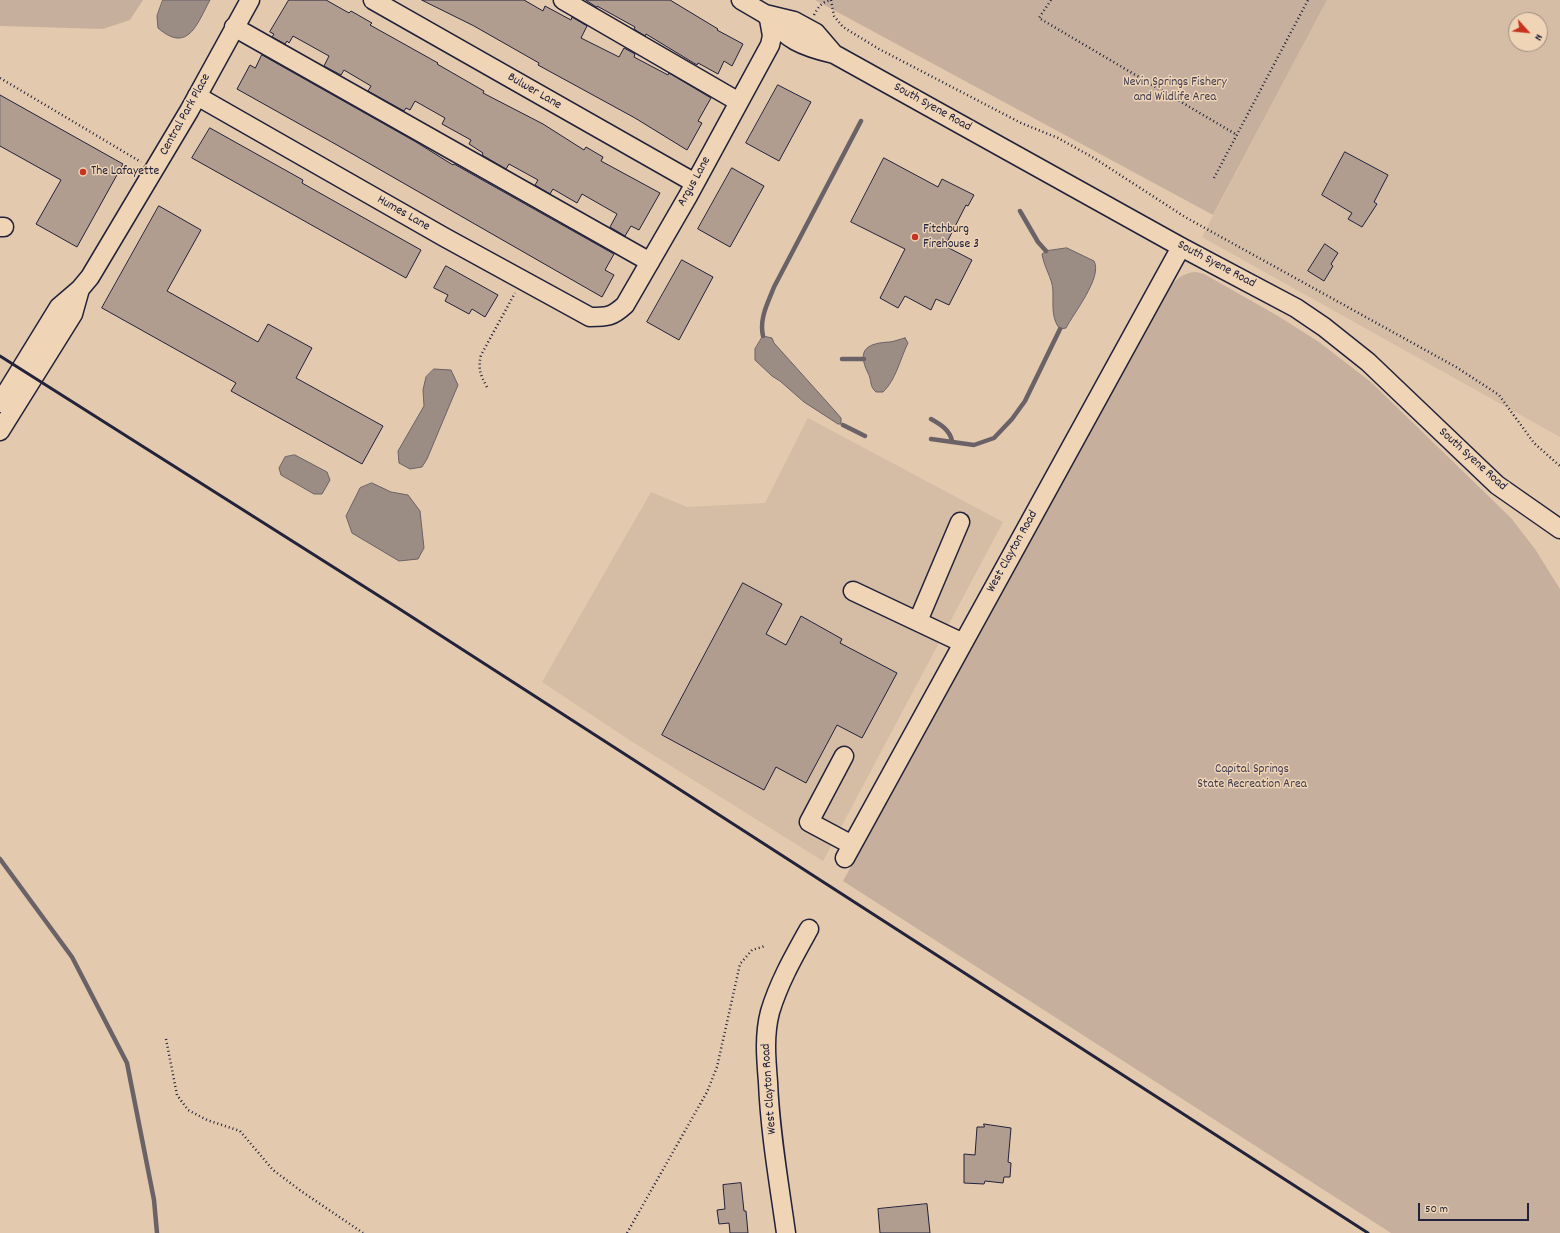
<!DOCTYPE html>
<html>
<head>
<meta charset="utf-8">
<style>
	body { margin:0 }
	#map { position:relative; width:1560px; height:1233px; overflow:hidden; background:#e3c9ae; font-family:Dekko,sans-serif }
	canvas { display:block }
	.north { position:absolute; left:1508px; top:12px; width:40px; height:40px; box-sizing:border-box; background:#efd4b6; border:1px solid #9d8d85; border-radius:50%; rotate:117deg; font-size:11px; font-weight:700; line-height:16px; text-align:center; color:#22223b }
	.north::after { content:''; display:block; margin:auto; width:14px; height:18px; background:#c8321e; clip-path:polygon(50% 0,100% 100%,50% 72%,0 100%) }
	.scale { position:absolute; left:1418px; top:1203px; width:111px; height:18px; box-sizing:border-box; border:2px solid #22223b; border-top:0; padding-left:5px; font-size:12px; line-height:14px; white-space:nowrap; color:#22223b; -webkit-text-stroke:3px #efd4b6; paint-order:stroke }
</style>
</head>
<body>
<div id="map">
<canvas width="1560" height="1233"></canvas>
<div class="north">N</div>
<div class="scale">50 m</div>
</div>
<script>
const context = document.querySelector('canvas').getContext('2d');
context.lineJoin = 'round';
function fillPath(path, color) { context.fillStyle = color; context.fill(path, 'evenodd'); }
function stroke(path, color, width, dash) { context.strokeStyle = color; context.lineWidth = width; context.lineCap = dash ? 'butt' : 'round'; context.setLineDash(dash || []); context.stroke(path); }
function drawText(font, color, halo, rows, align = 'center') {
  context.font = font + ' Dekko,sans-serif'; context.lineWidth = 3; context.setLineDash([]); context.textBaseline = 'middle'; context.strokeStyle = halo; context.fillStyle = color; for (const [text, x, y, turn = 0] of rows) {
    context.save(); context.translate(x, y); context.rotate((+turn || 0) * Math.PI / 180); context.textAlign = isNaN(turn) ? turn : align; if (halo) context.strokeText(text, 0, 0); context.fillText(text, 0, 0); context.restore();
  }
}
fillPath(new Path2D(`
	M 1327,0 L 1560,0 L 1560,437 L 1202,237 ZM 1516,20 L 1540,20 L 1540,44 L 1516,44 Z
	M 808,418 L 1003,522 L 823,861 L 631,741 L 542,682 L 651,492 L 687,507 L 765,503 Z`), '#d4bca5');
fillPath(new Path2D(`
	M 0,0 L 143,0 L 130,20 L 103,29 L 0,26 Z
	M 815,0 L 1327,0 L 1213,215 Z
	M 1196,272 L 1204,274 L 1278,316 L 1319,342 L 1372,383 L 1511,518 L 1535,549 L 1560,589 L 1560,1233 L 1391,1233 L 843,881 L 917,748 L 1162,298 C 1172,285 1178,273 1196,272 Z`), '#c6b09d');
const water = new Path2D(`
	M 163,0 L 210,0 C 197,24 188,54 158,28 L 157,16 Z
	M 1067,248 L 1094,261 C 1103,277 1073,314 1066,328 L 1060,329 C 1049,316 1055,298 1052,284 C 1049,273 1044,266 1042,254 L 1046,251 Z
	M 763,336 L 772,338 L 774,343 L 835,411 L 841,418 L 841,424 L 838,424 L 804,402 L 780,381 L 772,376 L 755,360 L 755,349 Z
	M 905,338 L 908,343 C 900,359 896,380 883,392 L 876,392 C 869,386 872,380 868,373 C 856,349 868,343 890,342 C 896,341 900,339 905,338 Z
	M 434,369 L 451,370 L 458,385 L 427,459 L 422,467 L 410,469 L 399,463 L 398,451 L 424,406 L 423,390 L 426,377 Z
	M 295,455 L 327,472 L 330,480 L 322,494 L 314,494 L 281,475 L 279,468 L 285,457 Z
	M 372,483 L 391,492 L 408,495 L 420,511 L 424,548 L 418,559 L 399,561 L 352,533 L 346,516 L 360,488 Z`);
fillPath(water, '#9b8c84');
stroke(water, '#6b6267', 1);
stroke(new Path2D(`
	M 1020,211 L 1038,242 L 1046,251
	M 763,336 C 759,318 768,303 774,287 L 861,121
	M 842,359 L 864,359
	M 931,419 C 940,424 950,430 952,441
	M 843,425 L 865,436
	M 931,439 L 974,445 L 994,438 L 1012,419 L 1025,401 L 1060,329
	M 0,859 L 72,957 L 127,1063 L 154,1200 L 157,1233`), '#6b6267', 4.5);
const building = new Path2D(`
	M 289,0 L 326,0 L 349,13 L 351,11 L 372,23 L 370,25 L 438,63 L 437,64 L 484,91 L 483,93 L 543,124 L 584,150 L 586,147 L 603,157 L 601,161 L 660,193 L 639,230 L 631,226 L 625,236 L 610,227 L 617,214 L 582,194 L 577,203 L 553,189 L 550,194 L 535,185 L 538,180 L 509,164 L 506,169 L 482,155 L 483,153 L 469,144 L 471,140 L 442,124 L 445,118 L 415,101 L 410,110 L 406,108 L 404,111 L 368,91 L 371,86 L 344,70 L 341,75 L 324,66 L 329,56 L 293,36 L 289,43 L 287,41 L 285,44 L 272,37 L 274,34 L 270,32 Z
	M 422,0 L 524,0 L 543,11 L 545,6 L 571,20 L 572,17 L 587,26 L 581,38 L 619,57 L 624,48 L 635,54 L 634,57 L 668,75 L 669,73 L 711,98 L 698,121 L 702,123 L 687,150 L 635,118 L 538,65 L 539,63 L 474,26 Z
	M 586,0 L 670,0 L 718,29 L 717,30 L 743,44 L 732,66 L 724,61 L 718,74 L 698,63 L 697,65 L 646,34 L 645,36 L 634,29 L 635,27 L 597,6 L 597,7 Z
	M 262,55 L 416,142 L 453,165 L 454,164 L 614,254 L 605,270 L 614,275 L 602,297 L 337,145 L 237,89 L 250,65 L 255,68 Z
	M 778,85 L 811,102 L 779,161 L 746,143 Z
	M 0,95 L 123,164 L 77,247 L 36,224 L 61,180 L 0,146 Z
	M 210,128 L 303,180 L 302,183 L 421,250 L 406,278 L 192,158 Z
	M 1345,152 L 1388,175 L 1374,202 L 1377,204 L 1362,227 L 1348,219 L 1352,213 L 1322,195 Z
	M 884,158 L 938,187 L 942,179 L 974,195 L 968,206 L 966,205 L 945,246 L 972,260 L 949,305 L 936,299 L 931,310 L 905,296 L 898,308 L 880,298 L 905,249 L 851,222 Z
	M 732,168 L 764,186 L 730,247 L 698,229 Z
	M 159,206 L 201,230 L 167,291 L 258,342 L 268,324 L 312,348 L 296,378 L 383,426 L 362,464 L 231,391 L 236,383 L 102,308 Z
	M 1325,244 L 1338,253 L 1331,264 L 1333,266 L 1324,281 L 1308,271 Z
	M 682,260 L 713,277 L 679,340 L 647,322 Z
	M 446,266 L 498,295 L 485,317 L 472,309 L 469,314 L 445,301 L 448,295 L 434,288 Z
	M 743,583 L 782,604 L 766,634 L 786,645 L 801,616 L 842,639 L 840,643 L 897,673 L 862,738 L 837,725 L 806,783 L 776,767 L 764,790 L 662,735 Z
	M 984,1124 L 1011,1128 L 1008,1162 L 1011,1163 L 1010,1177 L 1004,1177 L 1003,1183 L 985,1181 L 984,1184 L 964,1183 L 964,1154 L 975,1155 L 977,1127 L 984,1127 Z
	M 741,1183 L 744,1211 L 746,1211 L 748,1233 L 730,1233 L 729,1223 L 719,1224 L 717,1210 L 725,1209 L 723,1185 Z
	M 927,1204 L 930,1233 L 880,1233 L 878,1209 Z`);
fillPath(building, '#b09d90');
stroke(building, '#22223b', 1);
const minor = new Path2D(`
	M 373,0 L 695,183
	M 563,0 L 739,102
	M 741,0 L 765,14 L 794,21 L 816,33 L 834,54
	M 765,14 C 788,40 800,46 834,54 L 1181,247 L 1296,308 L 1324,327 L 1368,362 L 1497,485 L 1560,529
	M 234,27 L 650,262
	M 197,96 L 444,237 L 590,317 C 607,317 612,317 625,305 L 688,196 L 770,45 L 772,36 L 769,19
	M 0,227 L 4,227
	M 0,403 L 59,307 L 80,289 L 90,277 L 189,111 L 250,0
	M 0,431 L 73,314 L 80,289
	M 853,591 L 963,643
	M 918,621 L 960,522
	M 844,756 L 809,822 L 852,845
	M 845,858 L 1181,247
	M 786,1233 C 779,1183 770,1132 768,1082 C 766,1058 764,1035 770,1012 C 779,982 794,956 809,929`);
stroke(minor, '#22223b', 21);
stroke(new Path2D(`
	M 831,0 L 834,16 L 843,27 L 879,49 L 1021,123 L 1058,138 L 1094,158 L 1185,217 L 1456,367 L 1499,395 L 1534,443 L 1560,466
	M 1051,0 L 1039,18 L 1237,135
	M 814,15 C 818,7 822,2 831,0
	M 0,78 L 141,162
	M 1214,178 L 1308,0
	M 487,387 C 480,375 478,368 481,355 L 515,293
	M 166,1039 L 177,1095 L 188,1110 L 207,1120 L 240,1131 L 273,1170 L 301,1191 L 363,1233
	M 627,1233 L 707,1092 L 717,1067 L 740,964 L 752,950 L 765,946`), '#22223b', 2.5, [1, 3]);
stroke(minor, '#efd4b6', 18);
stroke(new Path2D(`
	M 0,356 L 398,608 L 1368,1233`), '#22223b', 3);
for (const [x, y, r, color] of [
	[83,172,4,"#c8321e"],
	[915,237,4,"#c8321e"]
]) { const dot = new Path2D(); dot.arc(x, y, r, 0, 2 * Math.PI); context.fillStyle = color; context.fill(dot); stroke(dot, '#efd4b6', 1.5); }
drawText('13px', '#433e4f', '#efd4b6', [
	["Nevin Springs Fishery",1175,83],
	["and Wildlife Area",1175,98],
	["Capital Springs",1252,770],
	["State Recreation Area",1252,785]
]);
drawText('13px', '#22223b', '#efd4b6', [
	["Bulwer Lane",534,92,30],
	["South Syene Road",932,108,29],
	["Central Park Place",186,115,-61],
	["Argus Lane",695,182,-61],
	["Humes Lane",403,214,30],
	["South Syene Road",1216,265,28],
	["South Syene Road",1472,460,42],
	["West Clayton Road",1013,552,-61],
	["West Clayton Road",770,1089,-94]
]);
drawText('13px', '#22223b', '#efd4b6', [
	["The Lafayette",91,172],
	["Fitchburg",923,230],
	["Firehouse 3",923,245]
], 'left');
</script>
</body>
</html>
